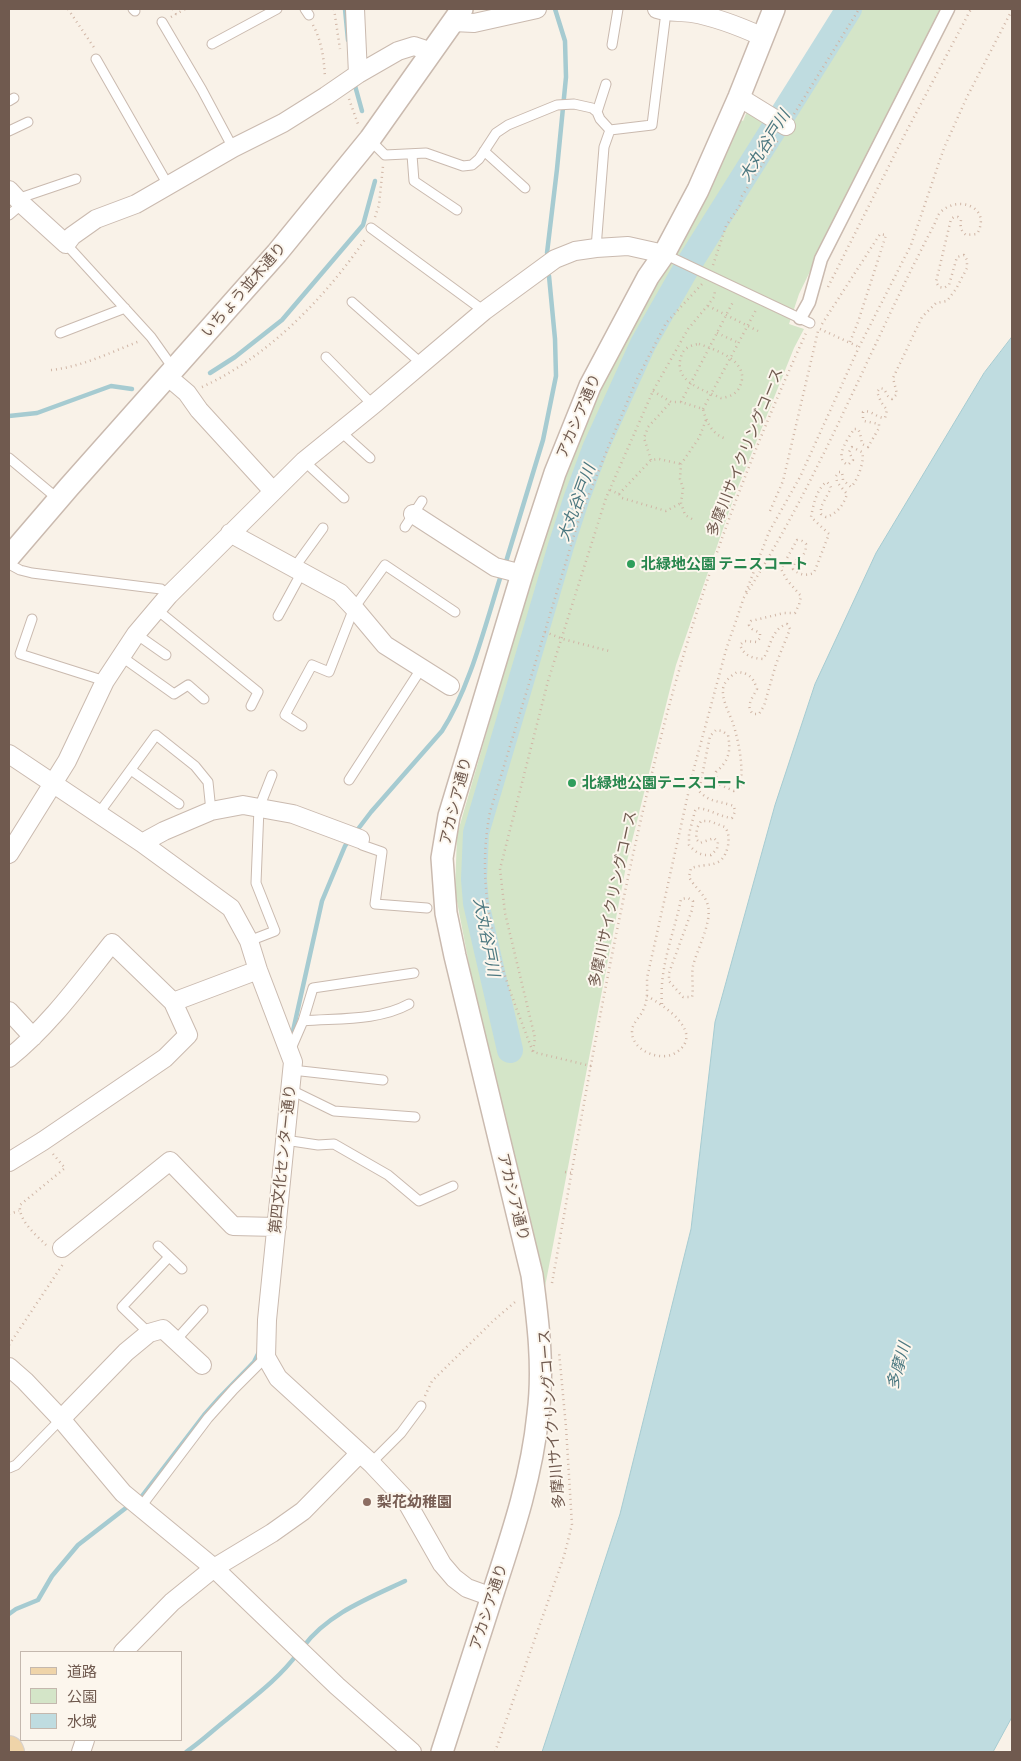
<!DOCTYPE html>
<html>
<head>
<meta charset="utf-8">
<style>
	body { margin:0 }
	#map { position:relative; width:1021px; height:1761px; overflow:hidden; background:#f9f2e8; font-family:"Alegreya Sans","Noto Sans JP",sans-serif }
	canvas { display:block }
	.frame { position:absolute; inset:0; border:10px solid #705a4f; pointer-events:none }
	.legend { position:absolute; left:20px; top:1651px; width:162px; height:90px; box-sizing:border-box; background:#fcf6ed; border:1px solid #c4b8ae; margin:0; padding:6px 9px; list-style:none; font-size:15px; color:#705a4f }
	.legend li { display:flex; align-items:center; gap:10px; height:25px }
	.legend b { width:25px; border:1px solid #c4b8ae }
</style>
</head>
<body>
<div id="map">
<canvas width="1021" height="1761"></canvas>
<div class="frame"></div>
<ul class="legend">
<li><b style="height:6px;background:#efd4a9"></b>道路</li>
<li><b style="height:14px;background:#d4e5c8"></b>公園</li>
<li><b style="height:14px;background:#bfdce0"></b>水域</li>
</ul>
</div>
<script>
const context = document.querySelector('canvas').getContext('2d');
context.lineJoin = 'round';
function fillPath(path, color) { context.fillStyle = color; context.fill(path, 'evenodd'); }
function stroke(path, color, width, dash) { context.strokeStyle = color; context.lineWidth = width; context.lineCap = dash ? 'butt' : 'round'; context.setLineDash(dash || []); context.stroke(path); }
function drawText(font, color, halo, rows, align = 'center') {
  context.font = font + ' "Alegreya Sans","Noto Sans JP",sans-serif'; context.lineWidth = 4; context.setLineDash([]); context.textBaseline = 'middle'; context.strokeStyle = halo; context.fillStyle = color; for (const [text, x, y, turn = 0] of rows) {
    context.save(); context.translate(x, y); context.rotate((+turn || 0) * Math.PI / 180); context.textAlign = isNaN(turn) ? turn : align; if (halo) context.strokeText(text, 0, 0); context.fillText(text, 0, 0); context.restore();
  }
}
fillPath(new Path2D(`
	M 854,9 L 943,9 L 838,214 L 799,294 L 789,324 L 804,329 L 794,348 L 734,497 L 676,665 L 627,861 L 543,1297 L 484,1043 L 455,891 L 457,835 L 515,634 L 544,537 L 573,449 L 626,338 L 739,119 L 743,121 L 748,109 L 780,126 Z`), '#d4e5c8');
const water = new Path2D(`
	M 1012,337 L 1012,1717 L 993,1752 L 542,1752 L 620,1514 L 691,1229 L 715,1022 L 775,805 L 815,684 L 876,553 L 984,373 Z`);
fillPath(water, '#bfdce0');
stroke(water, '#a6cbd1', 1);
stroke(new Path2D(`
	M 345,9 L 348,40
	M 354,82 L 362,111
	M 547,253 L 557,169 L 566,77 L 565,41 L 555,9
	M 210,373 L 235,357 L 282,320 L 363,225 L 375,181
	M 9,416 L 37,413 L 111,386 L 132,389
	M 505,565 L 543,440 L 556,376 L 555,339 L 549,276
	M 355,833 L 371,812 L 442,731 C 470,688 486,622 502,572
	M 293,1031 L 322,901 L 345,846 L 350,839
	M 138,1500 L 142,1496 L 204,1415 L 220,1397 L 254,1362 L 259,1352
	M 9,1614 L 16,1609 L 38,1600 L 52,1576 L 78,1545 L 131,1504
	M 303,1647 C 327,1614 369,1598 405,1581
	M 186,1752 C 201,1742 212,1731 226,1720 C 251,1699 278,1680 298,1653`), '#a6cbd1', 4.5);
stroke(new Path2D(`
	M 510,1050 L 476,903 L 474,879 L 476,833 L 561,546 L 576,500 L 595,449 L 643,344 L 687,267 L 849,9`), '#bfdce0', 26);
const service = new Path2D(`
	M 133,9 L 135,11
	M 305,9 L 309,15
	M 162,22 L 202,90 L 233,148
	M 212,44 L 277,9
	M 612,45 L 618,9
	M 96,59 L 168,185
	M 9,101 L 14,98
	M 597,112 L 606,84
	M 9,131 L 28,122
	M 370,140 L 385,155 L 426,153 L 463,166 L 472,165 L 479,159 L 496,133 L 508,125 L 557,105 L 574,104 L 592,108 L 597,112 L 600,119 L 610,130
	M 484,151 L 525,188
	M 412,155 L 414,181 L 457,210
	M 17,199 L 76,179
	M 9,215 L 22,204
	M 371,228 L 484,311
	M 66,244 L 151,337 L 173,368
	M 596,248 L 604,147 L 610,130 L 652,125 L 666,12
	M 664,254 L 810,323
	M 352,302 L 422,364
	M 60,333 L 125,308
	M 326,357 L 373,405
	M 340,431 L 370,458
	M 9,458 L 58,499
	M 304,461 L 344,498
	M 405,527 L 422,501
	M 9,564 L 20,570 L 32,573 L 161,589 L 169,595
	M 294,568 L 323,528
	M 156,609 L 258,692 L 251,706
	M 278,616 L 302,572
	M 32,619 L 20,654 L 105,681
	M 136,634 L 166,655
	M 122,657 L 174,694 L 188,685 L 204,699
	M 302,726 L 285,715 L 312,665 L 329,672 L 354,608 L 385,565 L 455,612
	M 131,770 L 179,804
	M 349,780 L 421,669
	M 99,813 L 156,735 L 195,766 L 208,782 L 211,811
	M 360,839 L 362,845 L 382,852 L 375,904 L 427,908
	M 249,941 L 275,931 L 256,883 L 259,808 L 272,775
	M 303,1021 C 338,1018 378,1021 409,1004
	M 290,1051 L 303,1021 L 313,988 L 414,973
	M 292,1070 L 383,1080
	M 291,1090 L 334,1111 L 415,1117
	M 285,1140 L 318,1145 L 334,1144 L 388,1175 L 419,1201 L 453,1186
	M 158,1246 L 182,1269
	M 149,1333 L 122,1307 L 169,1257
	M 176,1340 L 203,1310
	M 371,1463 L 401,1433 L 421,1406
	M 9,1468 L 16,1465 L 61,1419
	M 140,1508 L 208,1418 L 234,1389 L 266,1357`);
const pedestrian = new Path2D(`
	M 800,318 L 809,302 L 821,259 L 948,9`);
const minor = new Path2D(`
	M 355,9 L 358,74
	M 657,9 C 669,13 680,11 692,13 C 716,17 741,27 763,37
	M 453,22 L 474,23 L 537,9
	M 739,97 L 786,126
	M 9,190 L 22,204 L 66,244 L 72,236 L 96,219 L 136,204 L 233,148 L 283,123 L 326,96 L 358,74 L 398,51 L 414,46 L 432,52
	M 167,376 L 187,393 L 199,410 L 273,491
	M 413,514 L 495,567 L 522,574
	M 230,533 L 340,593 L 354,608 L 385,645 L 450,686
	M 9,754 L 142,843 L 231,908 L 249,941 L 258,970 L 293,1062 L 267,1320 L 266,1357 L 278,1378 L 371,1463 L 405,1499 L 442,1564 L 454,1578 L 467,1588 L 492,1597
	M 142,843 L 164,831 L 211,811 L 243,805 L 293,814 L 360,839
	M 9,854 L 67,761 L 105,681 L 136,634 L 169,595 L 304,461 L 373,405 L 484,311 L 555,259 L 575,251 L 596,248 L 628,246 L 664,254
	M 173,1002 L 258,970
	M 9,1011 L 33,1037
	M 9,1058 C 49,1026 80,983 112,943 L 173,1002 L 188,1035 L 165,1058 L 43,1141 L 9,1162
	M 62,1248 L 170,1161 L 233,1226 L 277,1227
	M 9,1367 L 25,1381 L 61,1419 L 123,1493 L 214,1568 L 337,1686 L 412,1752
	M 61,1419 L 126,1352 L 149,1333 L 163,1329 L 202,1365
	M 123,1652 L 172,1602 L 214,1568 L 272,1533 L 303,1511 L 360,1453
	M 81,1752 L 85,1740`);
const tertiary = new Path2D(`
	M 9,557 L 69,487 L 277,253 L 370,139 L 462,9
	M 442,1752 C 459,1698 477,1644 494,1590 C 513,1532 532,1475 538,1414 C 544,1368 538,1321 532,1275 L 455,956 L 446,913 L 442,858 L 449,816 L 522,574 L 555,473 L 590,386 L 648,277 L 664,254 L 698,190 L 739,97 L 774,9`);
const primary = new Path2D(`
	M 9,1750 L 10,1752`);
stroke(service, '#cabaaf', 11);
stroke(pedestrian, '#cabaaf', 15);
stroke(minor, '#cabaaf', 20);
stroke(tertiary, '#cabaaf', 24);
stroke(primary, '#d7d1ce', 30);
stroke(new Path2D(`
	M 68,9 L 95,49
	M 173,9 L 176,14
	M 334,9 L 340,49
	M 171,17 L 185,9
	M 313,25 C 322,42 324,59 325,78
	M 349,99 L 358,124
	M 794,114 L 859,9
	M 375,217 L 379,205 L 383,166
	M 713,265 L 726,226 L 740,205 L 742,196 L 778,140
	M 828,287 L 904,136 L 971,9
	M 708,306 L 758,331
	M 822,324 L 880,234 L 886,235 L 858,322 L 850,342
	M 820,329 L 859,347
	M 717,333 L 739,343
	M 699,344 C 717,350 751,362 740,386 C 737,394 729,397 721,398 C 704,390 673,382 681,357 C 683,348 691,345 699,344 Z
	M 51,370 C 82,367 111,352 140,341
	M 202,387 C 268,357 325,298 366,238
	M 653,391 L 671,402 L 681,402 L 703,409 C 706,421 712,434 724,438
	M 681,402 L 734,300
	M 703,409 L 756,310
	M 651,460 L 644,438 L 648,427 L 671,402
	M 610,490 L 619,494 L 622,498 L 666,511 L 681,503
	M 619,494 L 651,460 L 659,459 L 681,464
	M 770,511 L 783,481 L 818,331
	M 692,519 L 685,515 L 681,503 L 683,488 L 680,479 L 681,464 L 699,438 L 706,420
	M 746,592 L 769,532 L 800,477 L 859,347 L 911,245 L 944,148 L 967,97 L 1012,10
	M 545,632 L 563,639 L 609,651
	M 647,996 C 663,1005 705,1032 677,1052 C 662,1063 632,1051 632,1032 C 632,1022 641,1017 644,1008 C 648,999 647,988 647,978 L 693,772 L 726,650 L 743,600
	M 662,1004 C 659,967 674,934 681,899 L 688,898 L 693,901 L 692,910 L 669,973 L 669,981 L 683,997 L 692,997 C 694,987 691,977 693,966 C 697,949 712,923 708,906 C 706,895 694,887 689,877 L 691,868 C 709,862 722,870 728,846 C 729,838 729,833 725,827 L 709,821 L 701,821 L 697,828 L 696,839 L 700,843 L 714,838 L 718,842 L 717,849 L 711,855 C 701,856 695,852 689,845 L 689,834 L 695,811 L 697,808 C 710,809 720,817 732,818 L 735,812 L 734,806 L 731,805 C 718,801 709,802 699,791 L 710,736 L 716,730 L 722,731 L 728,735 C 731,751 729,761 716,772 L 716,778 L 718,784 L 734,791 L 740,788 C 744,767 739,743 733,723 C 729,713 722,700 723,689 C 724,681 731,676 737,672 C 749,673 753,677 757,689 C 753,697 745,706 753,714 L 759,714 L 764,706 L 776,664 L 790,629 L 787,624 C 771,629 771,647 763,659 C 752,658 744,656 740,645 L 744,641 L 757,642 L 760,638 L 760,633 L 752,629 L 749,625 L 751,621 L 784,613 L 795,613 L 799,605 L 801,596 L 787,580 L 781,569 L 797,540 L 802,541 L 806,544 C 806,553 803,557 795,561 L 793,569 C 800,575 805,576 814,573 L 829,534 L 811,517 C 813,506 817,487 827,482 L 830,485 L 831,488 L 821,507 L 821,514 L 826,517 C 837,514 844,504 847,494 L 837,482 L 836,476 L 839,472 L 842,472 L 843,480 L 851,487 C 858,480 865,460 862,452 L 852,447 L 849,452 L 853,460 L 848,465 C 833,458 848,439 854,429 L 858,429 L 860,433 L 862,444 L 868,447 L 879,428 L 879,424 L 864,421 L 863,418 L 863,412 C 871,409 876,418 885,418 L 887,410 L 881,402 L 877,392 L 880,388 L 884,389 L 888,396 L 892,399 L 897,394 L 893,378 L 922,317 L 936,303 L 947,301 L 956,289 L 967,268 L 967,260 L 964,255 L 957,257 L 949,285 L 944,288 L 939,287 L 936,282 L 951,219 L 954,217 L 958,217 L 961,220 C 960,227 961,231 966,235 L 977,234 C 993,206 955,194 939,214 C 937,217 936,221 934,225 C 869,349 819,481 743,599
	M 533,1051 L 535,1038 L 505,913 L 500,869 L 548,681 L 606,498 L 653,391 L 688,329 L 708,305 L 714,297 L 715,291
	M 591,1066 L 533,1052 C 502,971 473,901 490,812 L 579,519 L 612,438 L 637,379 L 666,323 L 702,284
	M 565,1172 L 572,1173
	M 9,1214 L 19,1211
	M 46,1245 C 36,1235 18,1220 20,1205 L 65,1168 L 53,1154
	M 552,1283 C 585,1098 616,911 663,729 C 698,593 748,460 806,333
	M 9,1345 L 63,1264
	M 425,1396 L 432,1381 L 493,1321 L 515,1302 L 518,1303
	M 495,1752 L 564,1556 L 572,1525 L 566,1427 L 559,1352`), '#d0b6a6', 2.5, [1, 4]);
stroke(service, '#fff', 9);
stroke(pedestrian, '#fff', 12);
stroke(minor, '#fff', 18);
stroke(tertiary, '#fff', 21);
stroke(primary, '#efd4a9', 28);
for (const [x, y, r, color] of [
	[631,564,5,"#2e9e5b"],
	[572,783,5,"#2e9e5b"],
	[367,1502,5,"#8d6e63"]
]) { const dot = new Path2D(); dot.arc(x, y, r, 0, 2 * Math.PI); context.fillStyle = color; context.fill(dot); stroke(dot, '#fcf6ed', 2); }
drawText('15px', '#705a4f', '#fcf6ed', [
	["いちょう並木通り",244,290,-49],
	["アカシア通り",579,416,-67],
	["多摩川サイクリングコース",745,452,-68],
	["アカシア通り",456,801,-76],
	["多摩川サイクリングコース",613,899,-78],
	["第四文化センター通り",283,1159,-84],
	["アカシア通り",513,1197,76],
	["多摩川サイクリングコース",552,1419,-95],
	["アカシア通り",489,1607,-72]
]);
drawText('bold 15px', '#27864d', '#fcf6ed', [
	["北緑地公園 テニスコート",641,564],
	["北緑地公園テニスコート",582,783]
], 'left');
drawText('bold 15px', '#785e54', '#fcf6ed', [
	["梨花幼稚園",377,1502]
], 'left');
drawText('italic 16px', '#4c7880', '#fcf6ed', [
	["大丸谷戸川",765,146,-58],
	["大丸谷戸川",577,503,-70],
	["大丸谷戸川",486,937,79],
	["多摩川",899,1366,-74]
]);
</script>
</body>
</html>
